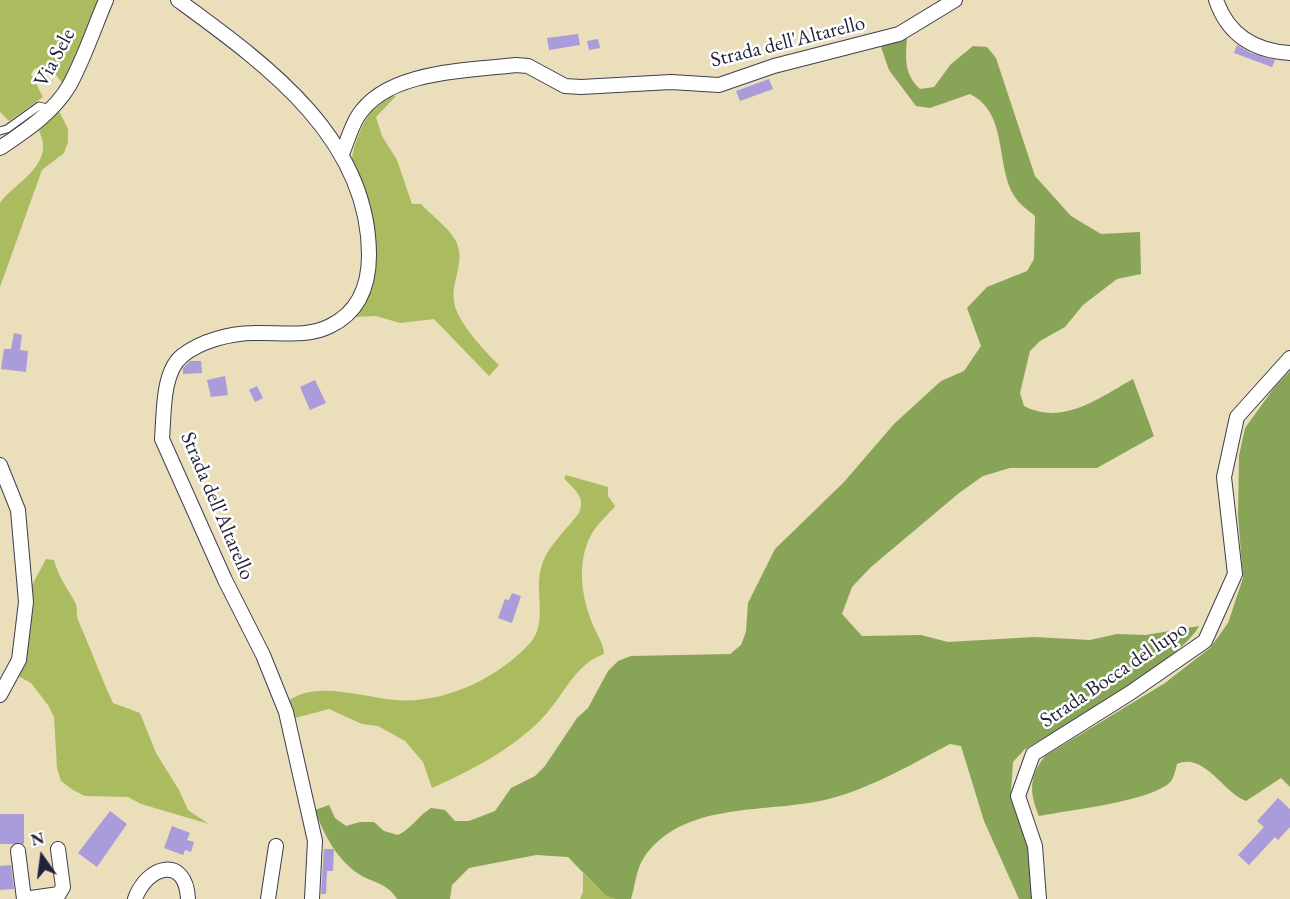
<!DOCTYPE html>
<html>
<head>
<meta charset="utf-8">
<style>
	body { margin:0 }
	#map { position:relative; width:1290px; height:899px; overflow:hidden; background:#eadebb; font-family:"EB Garamond",serif }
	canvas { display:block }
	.north { position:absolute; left:12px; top:827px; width:60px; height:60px; -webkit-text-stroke:4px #fff; paint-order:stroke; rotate:346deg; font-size:16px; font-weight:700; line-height:24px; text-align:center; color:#22223b }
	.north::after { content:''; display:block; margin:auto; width:21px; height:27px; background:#22223b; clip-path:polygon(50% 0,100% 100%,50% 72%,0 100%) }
</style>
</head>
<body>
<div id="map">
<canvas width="1290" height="899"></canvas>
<div class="north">N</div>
</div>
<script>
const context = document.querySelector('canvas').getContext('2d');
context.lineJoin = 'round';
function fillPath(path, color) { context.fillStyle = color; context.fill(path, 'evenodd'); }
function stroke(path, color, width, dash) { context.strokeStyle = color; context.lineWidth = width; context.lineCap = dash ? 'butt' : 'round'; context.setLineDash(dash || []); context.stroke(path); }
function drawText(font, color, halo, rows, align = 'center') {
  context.font = font + ' "EB Garamond",serif'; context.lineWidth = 5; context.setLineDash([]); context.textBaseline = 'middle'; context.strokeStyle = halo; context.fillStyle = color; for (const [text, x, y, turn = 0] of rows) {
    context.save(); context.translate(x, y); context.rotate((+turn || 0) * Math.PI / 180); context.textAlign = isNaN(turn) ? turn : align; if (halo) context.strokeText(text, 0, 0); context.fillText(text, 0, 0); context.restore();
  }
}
fillPath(new Path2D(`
	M 0,0 L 101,0 L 63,84 L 48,65 L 34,69 L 31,74 L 43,97 L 9,121 L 0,112 Z
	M 396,96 L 376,117 L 382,136 L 397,160 L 412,204 L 421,204 C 431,215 449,228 456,241 C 466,263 451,280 454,301 C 455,319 485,352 499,365 L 489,376 L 434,319 L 400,323 L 376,316 L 355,317 C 388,268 372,214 352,163 C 351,147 368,108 382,99 C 385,96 392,96 396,96 Z
	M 58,109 L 68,129 L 68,142 L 64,153 L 42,170 L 0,287 L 0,203 C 15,182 56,165 39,131 Z
	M 566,475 L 608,487 L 608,496 L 615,506 C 608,515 597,524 591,535 C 577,562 581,593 591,620 C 595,633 603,640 604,654 C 576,664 566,691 547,713 C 518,746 473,770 432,788 L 423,762 L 405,741 L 378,726 L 362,724 L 329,709 L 295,718 L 288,701 C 316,680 362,697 395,700 C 444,704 497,679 530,643 C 549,622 533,590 542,565 C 547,547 568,528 579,513 C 586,496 574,490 564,478 Z
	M 46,559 L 54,560 C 58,576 67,588 75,602 C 78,607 76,614 78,620 C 90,647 100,675 113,703 L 140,713 L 156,753 L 179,790 L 188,810 L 209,824 L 141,804 L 128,797 L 85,796 L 73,790 L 61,781 L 57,768 L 54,717 L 48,705 L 31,683 L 18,676 L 26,655 L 31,587 Z
	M 583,873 L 605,895 L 615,899 L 580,899 L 583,892 Z`), '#abbc60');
fillPath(new Path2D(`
	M 907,36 C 906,58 903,73 920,89 L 934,87 L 951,64 L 973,46 L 987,47 L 996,58 L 1035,176 L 1071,216 L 1101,234 L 1140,232 L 1141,274 L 1117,279 L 1083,305 L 1065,327 L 1040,341 L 1030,351 L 1020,393 L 1024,406 C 1063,426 1099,398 1133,379 L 1154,436 L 1097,468 L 1010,468 L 983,476 L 959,493 L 871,567 L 852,587 L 842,614 L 862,636 L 921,635 L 948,642 L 1034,637 L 1090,640 L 1117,634 L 1146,635 L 1199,626 C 1182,660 1062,726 1024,750 L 1013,762 L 1011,792 L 1030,845 L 1033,899 L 1019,899 L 984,821 L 961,746 L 950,744 C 908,766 867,791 820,801 C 761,813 680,802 643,859 C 636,870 635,887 631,899 L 615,899 L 605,895 L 568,857 L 536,855 L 469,868 L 452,885 L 450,899 L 397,899 C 388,884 377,884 362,876 C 338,862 324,835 315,810 L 329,805 L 335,818 L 346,826 L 360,822 L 374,822 L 384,831 L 398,835 C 412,828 418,816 431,808 L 445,810 L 455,821 L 469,821 L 495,811 L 511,788 L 535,776 L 545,766 L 577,718 L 588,708 L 608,671 L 618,661 L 631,656 L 730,654 L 741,645 L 746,632 L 748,603 L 775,549 L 844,482 L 894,424 L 941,381 L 964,371 L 981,346 L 967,308 L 987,287 L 1027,271 L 1034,259 L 1035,216 C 1028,210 1020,205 1015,197 C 995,167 1009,113 970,94 L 930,108 L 916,106 L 889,70 L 881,47 Z
	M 1290,371 L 1290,787 L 1281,778 L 1246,801 C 1223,793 1205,752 1177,764 C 1175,772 1174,780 1167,785 C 1142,802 1071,810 1039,816 C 1029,792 1029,777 1045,756 L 1165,683 L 1210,648 L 1228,623 L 1243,578 L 1238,515 L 1239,456 L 1245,428 L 1274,388 Z`), '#88a456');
fillPath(new Path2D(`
	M 578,34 L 580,45 L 549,50 L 547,38 Z
	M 598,39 L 600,48 L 589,50 L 587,41 Z
	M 1237,45 L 1251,53 L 1275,60 L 1272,67 L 1234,53 Z
	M 769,79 L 773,89 L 740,101 L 736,91 Z
	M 14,333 L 22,335 L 20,350 L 28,351 L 26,372 L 1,369 L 4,349 L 11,349 Z
	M 190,361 L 201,361 L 202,373 L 183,374 L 183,368 Z
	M 225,376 L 228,395 L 211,397 L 207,380 Z
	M 315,380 L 326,403 L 310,410 L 300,387 Z
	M 257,386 L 263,398 L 255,402 L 249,390 Z
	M 512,593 L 521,596 L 512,623 L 498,618 L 505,599 L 509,600 Z
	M 1278,798 L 1290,809 L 1290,827 L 1278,840 L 1275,837 L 1249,865 L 1238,855 L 1264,827 L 1257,821 Z
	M 110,811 L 127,824 L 97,867 L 78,853 Z
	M 0,814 L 24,814 L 24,844 L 0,844 Z
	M 172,826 L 190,833 L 187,840 L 194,842 L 191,852 L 185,850 L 183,855 L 164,848 Z
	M 324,849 L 334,849 L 333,871 L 327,871 L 326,894 L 321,894 Z
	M 11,865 L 14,889 L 0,890 L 0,866 Z`), '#aa9bdb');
const service = new Path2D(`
	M 0,131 L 7,129 L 39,106 L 51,109`);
const minor = new Path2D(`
	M 178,0 C 264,63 369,137 369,255 C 369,285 359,312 330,326 C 306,338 280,332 254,333 C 231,333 200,341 182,356 C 162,372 164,415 162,439 L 225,580 L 263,655 L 286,712 L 315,841 L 312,899
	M 1216,0 C 1228,35 1254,51 1290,53
	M 0,148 C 25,131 53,113 69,86 C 84,59 94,28 106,0
	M 342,154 C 347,142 351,127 358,116 C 387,70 467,71 516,65 L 528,66 L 565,86 L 581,87 L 671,82 L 719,85 L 774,66 L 899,34 L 955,0
	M 0,465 L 18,510 L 26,602 L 19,660 L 0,695
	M 18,851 L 24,899
	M 24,899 L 59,894 L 63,887 L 58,849
	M 135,899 C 147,865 186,855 188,899
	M 268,899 L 276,846
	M 1039,899 L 1035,846 L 1018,796 L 1033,754 L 1130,693 L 1205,641 L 1235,574 L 1224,477 L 1237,417 L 1290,358`);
stroke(service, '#403e4e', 9);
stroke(minor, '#403e4e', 16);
stroke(service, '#fff', 7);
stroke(minor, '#fff', 14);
drawText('21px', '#22223b', '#fff', [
	["Strada dell'Altarello",788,42,-14],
	["Via Sele",55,58,-62],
	["Strada dell'Altarello",217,506,67],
	["Strada Bocca del lupo",1114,675,-34]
]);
</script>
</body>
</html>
